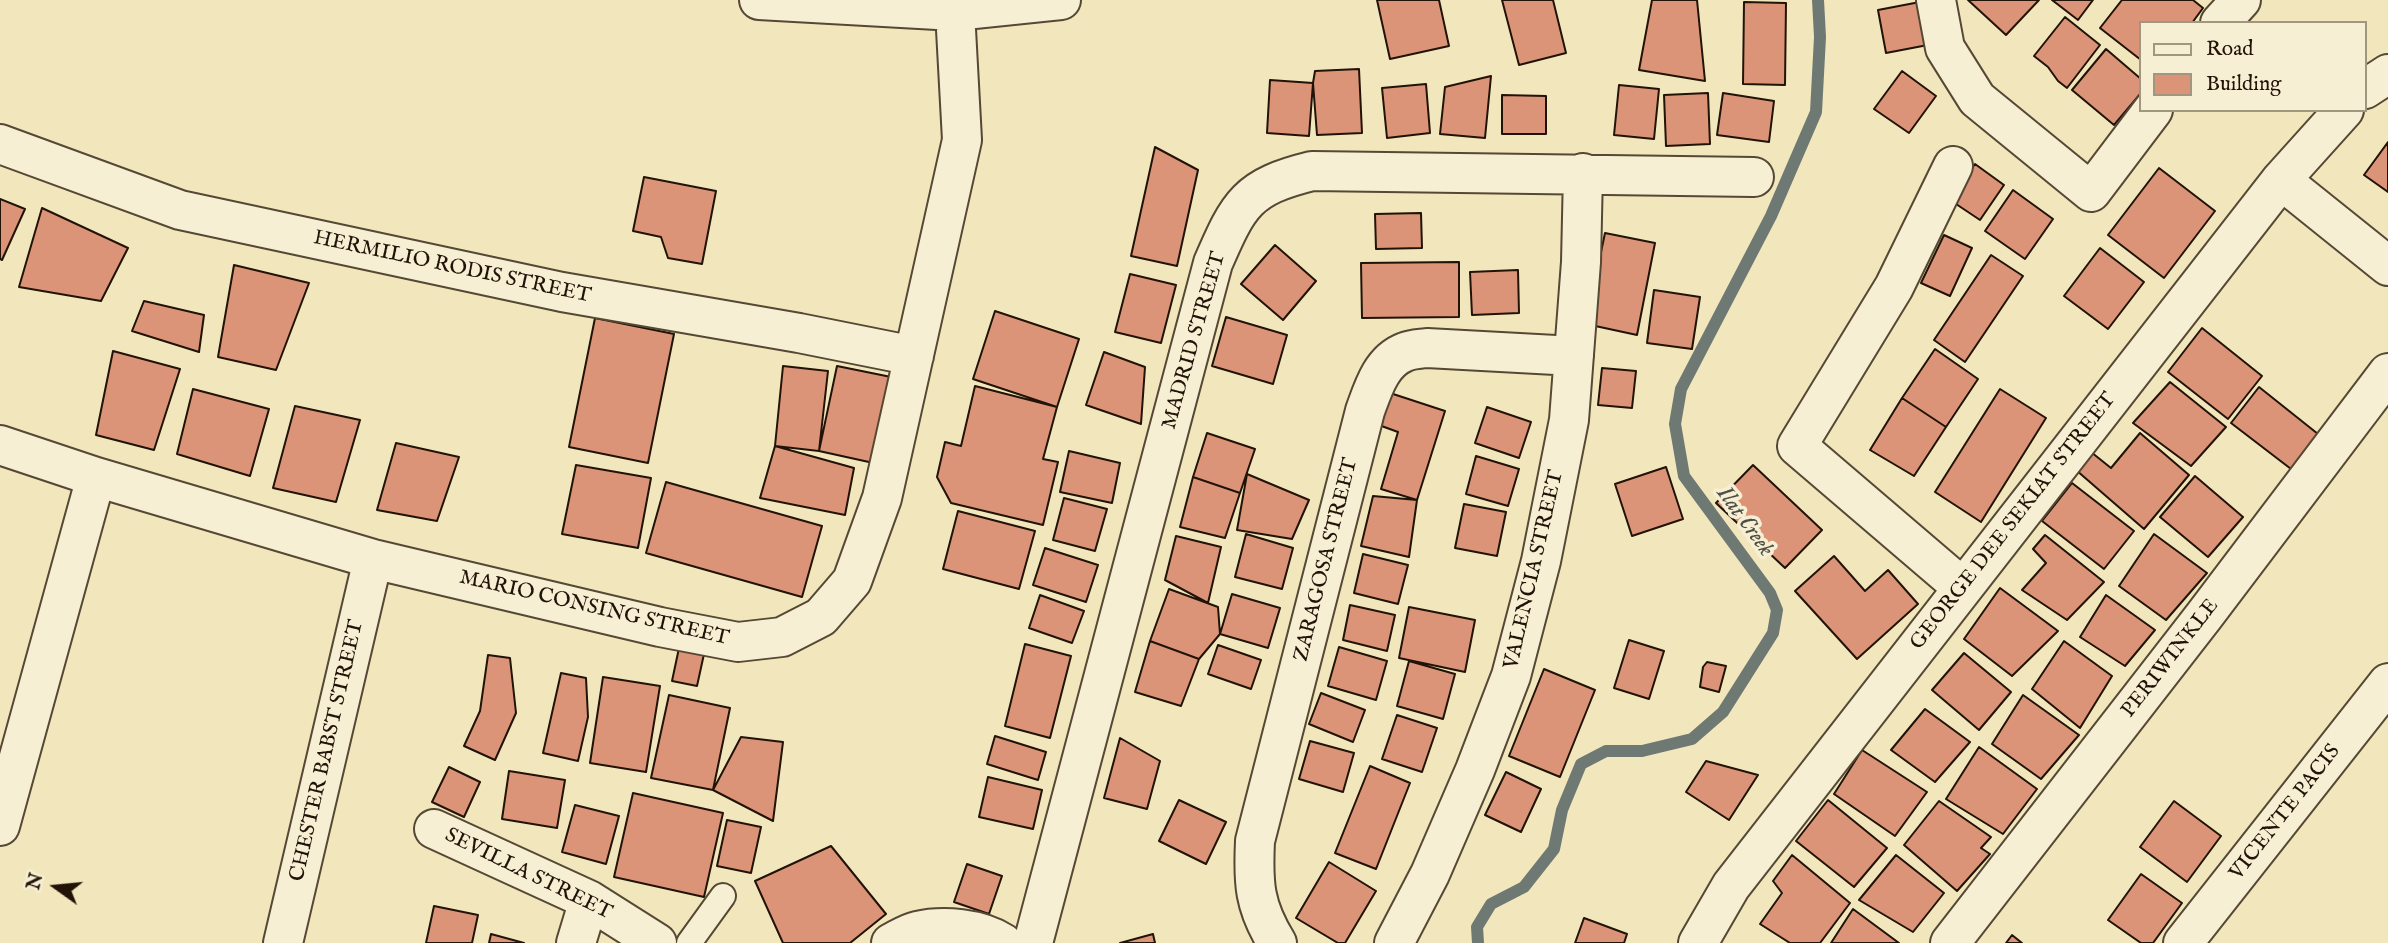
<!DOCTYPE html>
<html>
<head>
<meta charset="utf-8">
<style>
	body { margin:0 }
	#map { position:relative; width:2388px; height:943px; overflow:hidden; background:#f2e6bc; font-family:"IM FELL English",serif }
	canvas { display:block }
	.legend { position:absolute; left:2139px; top:21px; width:228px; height:91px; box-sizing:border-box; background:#f7efd3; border:2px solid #a19781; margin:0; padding:9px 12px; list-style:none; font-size:21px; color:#211307 }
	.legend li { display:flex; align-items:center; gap:14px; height:35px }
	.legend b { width:35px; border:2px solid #a19781 }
	.north { position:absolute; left:21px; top:852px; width:70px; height:70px; -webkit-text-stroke:5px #f7efd3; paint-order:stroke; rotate:285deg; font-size:19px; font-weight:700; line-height:28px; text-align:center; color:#211307 }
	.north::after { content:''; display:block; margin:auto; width:24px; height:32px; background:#211307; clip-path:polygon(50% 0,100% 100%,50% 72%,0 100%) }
</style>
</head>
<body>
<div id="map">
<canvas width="2388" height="943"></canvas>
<ul class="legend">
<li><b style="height:9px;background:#f7efd3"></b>Road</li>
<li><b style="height:19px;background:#db9478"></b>Building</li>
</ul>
<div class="north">N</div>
</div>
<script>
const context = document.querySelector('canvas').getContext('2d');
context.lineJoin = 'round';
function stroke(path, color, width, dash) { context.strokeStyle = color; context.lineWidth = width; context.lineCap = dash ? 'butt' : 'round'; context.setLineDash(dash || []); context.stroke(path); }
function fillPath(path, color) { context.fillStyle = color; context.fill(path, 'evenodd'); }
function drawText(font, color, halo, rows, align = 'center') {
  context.font = font + ' "IM FELL English",serif'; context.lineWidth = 7; context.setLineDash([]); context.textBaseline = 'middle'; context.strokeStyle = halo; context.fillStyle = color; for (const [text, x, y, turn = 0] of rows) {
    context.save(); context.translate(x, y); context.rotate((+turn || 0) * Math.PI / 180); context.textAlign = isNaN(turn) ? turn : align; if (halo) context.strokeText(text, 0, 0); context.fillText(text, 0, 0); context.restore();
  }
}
stroke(new Path2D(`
	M 1478,943 L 1477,927 L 1491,904 L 1524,887 L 1554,849 L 1562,810 L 1581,764 L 1606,751 L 1642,751 L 1692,739 L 1723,712 L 1773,633 L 1777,610 L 1770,593 L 1684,476 L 1675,424 L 1681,389 L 1771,216 L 1816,112 L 1820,37 L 1818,0`), '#6d7972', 12);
const building = new Path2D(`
	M 1377,0 L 1439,0 L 1449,46 L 1390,59 Z
	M 1502,0 L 1553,0 L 1566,53 L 1519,65 Z
	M 1652,0 L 1697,0 L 1705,81 L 1639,70 Z
	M 1968,0 L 2039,0 L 2006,35 Z
	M 2052,0 L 2093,0 L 2078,20 Z
	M 2122,0 L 2193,0 L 2203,8 L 2192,23 L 2141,23 L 2141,60 L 2100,28 Z
	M 1925,1 L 1933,44 L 1886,53 L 1878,10 Z
	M 1744,2 L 1786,3 L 1785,85 L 1743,84 Z
	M 2065,17 L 2100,45 L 2067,88 L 2058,81 L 2048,67 L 2034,56 Z
	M 2106,49 L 2141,79 L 2141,93 L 2114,125 L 2072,90 Z
	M 1359,69 L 1362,133 L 1317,135 L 1313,83 L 1315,71 Z
	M 1902,71 L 1936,96 L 1909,133 L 1874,109 Z
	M 1491,76 L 1485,138 L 1440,134 L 1445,87 Z
	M 1270,80 L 1313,83 L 1309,136 L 1267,133 Z
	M 1426,84 L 1430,133 L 1387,138 L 1382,88 Z
	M 1619,85 L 1659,89 L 1654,139 L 1614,135 Z
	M 1708,93 L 1710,144 L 1666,146 L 1664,95 Z
	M 1723,93 L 1774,101 L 1769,142 L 1717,135 Z
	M 1502,95 L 1546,96 L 1546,134 L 1502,134 Z
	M 2388,142 L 2388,192 L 2364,175 Z
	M 1155,147 L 1198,170 L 1177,266 L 1131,256 Z
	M 1975,164 L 2004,185 L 1980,220 L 1950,200 Z
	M 2159,168 L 2215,211 L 2164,278 L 2108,235 Z
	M 644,177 L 716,191 L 702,264 L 668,258 L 661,237 L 633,231 Z
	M 2013,190 L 2053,219 L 2025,259 L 1985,231 Z
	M 0,199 L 25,209 L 2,260 L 0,259 Z
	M 42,208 L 128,248 L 101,301 L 19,287 Z
	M 1421,213 L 1422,248 L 1376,249 L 1375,214 Z
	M 1605,233 L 1655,243 L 1637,335 L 1586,324 Z
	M 1944,235 L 1972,248 L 1950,296 L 1921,283 Z
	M 1275,245 L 1316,281 L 1283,320 L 1241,284 Z
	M 2100,248 L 2144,282 L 2108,329 L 2064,296 Z
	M 1991,255 L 2023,276 L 1965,362 L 1934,340 Z
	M 1459,262 L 1459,317 L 1362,318 L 1361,263 Z
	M 234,265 L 309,283 L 276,370 L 218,357 Z
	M 1518,270 L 1519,313 L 1472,315 L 1470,272 Z
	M 1130,274 L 1176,285 L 1161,343 L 1115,332 Z
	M 1654,290 L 1700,297 L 1692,349 L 1647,343 Z
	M 144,301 L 204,315 L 199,352 L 132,331 Z
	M 995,311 L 1079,339 L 1057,407 L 973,379 Z
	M 1226,317 L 1287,335 L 1273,384 L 1212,366 Z
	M 595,318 L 674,334 L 648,463 L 569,447 Z
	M 2202,328 L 2262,376 L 2228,419 L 2168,372 Z
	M 1935,349 L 1978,379 L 1946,427 L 1902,398 Z
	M 113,351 L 180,369 L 154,450 L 96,435 Z
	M 1104,352 L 1145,367 L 1141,424 L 1086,405 Z
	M 783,366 L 828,371 L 819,451 L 775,446 Z
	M 837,366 L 896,378 L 878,464 L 819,451 Z
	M 1602,368 L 1636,371 L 1632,408 L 1598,405 Z
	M 2170,382 L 2226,427 L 2191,466 L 2133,423 Z
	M 975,386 L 1057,407 L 1043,459 L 1058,462 L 1043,525 L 951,503 L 937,477 L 945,442 L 961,446 Z
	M 2259,387 L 2318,434 L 2291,469 L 2231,423 Z
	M 193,389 L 269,409 L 250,476 L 177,454 Z
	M 2000,389 L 2046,418 L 1981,522 L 1935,492 Z
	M 1387,392 L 1445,411 L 1417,500 L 1381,489 L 1398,432 L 1376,424 Z
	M 1902,398 L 1946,427 L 1914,476 L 1870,450 Z
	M 295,406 L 360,420 L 336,502 L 273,488 Z
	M 1487,407 L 1531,422 L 1519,458 L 1475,443 Z
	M 1207,433 L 1255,449 L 1240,493 L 1193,477 Z
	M 2140,433 L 2189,475 L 2144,529 L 2076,470 L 2091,452 L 2111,468 Z
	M 396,443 L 459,457 L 437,521 L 377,510 Z
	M 775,446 L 854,468 L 845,515 L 760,498 Z
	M 1069,451 L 1120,463 L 1112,503 L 1060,492 Z
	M 1476,456 L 1519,469 L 1508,506 L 1466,494 Z
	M 576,465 L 651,478 L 638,548 L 562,534 Z
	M 1753,465 L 1822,530 L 1785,568 L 1716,503 Z
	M 1666,467 L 1683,519 L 1632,536 L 1615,484 Z
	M 1247,474 L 1309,500 L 1292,539 L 1237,530 Z
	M 2195,476 L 2243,517 L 2208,557 L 2160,517 Z
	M 1193,477 L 1240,493 L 1225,538 L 1180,527 Z
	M 666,482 L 822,526 L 802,597 L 646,553 Z
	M 2072,483 L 2134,531 L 2104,569 L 2042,521 Z
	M 1373,496 L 1417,500 L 1409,557 L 1361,546 Z
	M 1064,498 L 1107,509 L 1095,551 L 1053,540 Z
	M 1464,504 L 1506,512 L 1497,556 L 1455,548 Z
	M 958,511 L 1035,531 L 1019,589 L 943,569 Z
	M 1246,534 L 1293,548 L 1282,589 L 1235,577 Z
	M 2154,534 L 2207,573 L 2166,620 L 2119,586 Z
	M 2045,535 L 2104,582 L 2067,620 L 2022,590 L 2046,563 L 2033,549 Z
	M 1176,536 L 1221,547 L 1208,603 L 1165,580 Z
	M 1045,548 L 1098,565 L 1086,602 L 1033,585 Z
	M 1363,554 L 1408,565 L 1398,604 L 1354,593 Z
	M 1834,556 L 1865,591 L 1888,570 L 1918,604 L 1857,659 L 1795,591 Z
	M 2000,588 L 2058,631 L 2012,676 L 1964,639 Z
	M 1169,589 L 1218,607 L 1220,634 L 1199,659 L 1150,641 Z
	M 1232,594 L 1280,608 L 1268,648 L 1220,634 Z
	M 1040,595 L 1084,611 L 1072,643 L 1029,628 Z
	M 2106,595 L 2155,630 L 2125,666 L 2080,637 Z
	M 1350,605 L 1395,615 L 1387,651 L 1343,640 Z
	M 1409,607 L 1475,620 L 1465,672 L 1399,658 Z
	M 1629,640 L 1664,651 L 1649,699 L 1614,688 Z
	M 1150,641 L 1199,659 L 1181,706 L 1135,692 Z
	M 2064,641 L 2112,676 L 2080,728 L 2032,689 Z
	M 1025,644 L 1071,656 L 1050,738 L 1005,726 Z
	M 1218,645 L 1261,660 L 1251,689 L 1208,674 Z
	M 1339,647 L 1387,661 L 1376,700 L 1328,686 Z
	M 679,648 L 704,654 L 697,686 L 672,681 Z
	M 1964,653 L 2011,692 L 1979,730 L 1932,690 Z
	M 488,655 L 510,658 L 516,713 L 495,760 L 464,746 L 480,711 Z
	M 1409,661 L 1455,674 L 1443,719 L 1397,706 Z
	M 1707,662 L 1726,666 L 1719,692 L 1700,687 L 1703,667 Z
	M 1544,669 L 1595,690 L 1560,777 L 1509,756 Z
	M 561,673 L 586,678 L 588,717 L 578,761 L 543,753 Z
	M 603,677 L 660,686 L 646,772 L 590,763 Z
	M 1321,693 L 1365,710 L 1353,742 L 1309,724 Z
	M 669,695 L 730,708 L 713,790 L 651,778 Z
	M 2023,695 L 2079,735 L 2041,779 L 1992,744 Z
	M 1925,709 L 1970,742 L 1935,782 L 1891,750 Z
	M 1397,715 L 1437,728 L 1422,772 L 1382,759 Z
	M 995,736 L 1046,752 L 1038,780 L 987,764 Z
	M 741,737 L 783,742 L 773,821 L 713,790 Z
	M 1120,738 L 1160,761 L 1147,809 L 1104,798 Z
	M 1310,741 L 1354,753 L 1343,792 L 1299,779 Z
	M 1979,747 L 2037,789 L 2003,834 L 1946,799 Z
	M 1862,750 L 1927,792 L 1895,836 L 1834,794 Z
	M 1706,761 L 1758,775 L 1729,820 L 1686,792 Z
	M 1370,766 L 1410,783 L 1376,869 L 1335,853 Z
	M 449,767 L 480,782 L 464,817 L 432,802 Z
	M 509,771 L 565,780 L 557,828 L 502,819 Z
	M 1506,772 L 1541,789 L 1521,832 L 1485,815 Z
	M 988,777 L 1042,790 L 1033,829 L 979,817 Z
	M 633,793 L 723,813 L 704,897 L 614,877 Z
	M 1179,800 L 1226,822 L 1206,864 L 1159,841 Z
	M 1828,800 L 1887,848 L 1854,887 L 1796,841 Z
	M 1939,801 L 1991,837 L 1981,848 L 1990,854 L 1957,891 L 1904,845 Z
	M 2174,801 L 2221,836 L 2187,882 L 2140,847 Z
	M 575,805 L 619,816 L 606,864 L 562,852 Z
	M 727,820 L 761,827 L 751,873 L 717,866 Z
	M 831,846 L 886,914 L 850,943 L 783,943 L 755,881 Z
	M 1792,855 L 1850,903 L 1820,943 L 1790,943 L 1760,924 L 1782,893 L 1773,881 Z
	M 1896,855 L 1944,893 L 1913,932 L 1859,900 Z
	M 1329,862 L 1376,891 L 1345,943 L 1338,943 L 1296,918 Z
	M 967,864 L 1002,876 L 989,914 L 954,902 Z
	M 2141,874 L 2182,903 L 2153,943 L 2141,943 L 2108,920 Z
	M 434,906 L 478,915 L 472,943 L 426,943 Z
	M 1853,909 L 1899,943 L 1831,943 Z
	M 1584,918 L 1627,934 L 1624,943 L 1575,943 Z
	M 491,934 L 524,943 L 489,943 Z
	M 1153,934 L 1155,943 L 1120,943 Z
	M 2012,935 L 2022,943 L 2006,943 Z`);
fillPath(building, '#db9478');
stroke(building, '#211307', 2);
const service = new Path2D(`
	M 689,943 L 723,896`);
const minor = new Path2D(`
	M 759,0 L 955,11 L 1061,0
	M 1936,0 L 1945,48 L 1977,99 L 2091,192 L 2153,110
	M 2220,23 L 2241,0
	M 2365,89 L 2388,74
	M 0,144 L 180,210 L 562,292 L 799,333 L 914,356
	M 1953,166 L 1894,287 L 1797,446 L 1963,588
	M 2281,180 L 2388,266
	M 0,445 L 96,477 L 373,559 L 660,627 L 738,642 L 782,637 L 821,617 L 852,581 L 882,498 L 962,140 L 955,11
	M 0,826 L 96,477
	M 434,829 L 589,900 L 657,943
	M 283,943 L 373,559
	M 576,943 L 589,900
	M 891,943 C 899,939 908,933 917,931 C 943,925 980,928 1003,943
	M 1033,943 L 1213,263 C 1239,203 1247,187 1312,171 L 1754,177
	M 1277,943 C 1254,906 1253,883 1255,841 L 1365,411 C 1373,389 1381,361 1405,352 C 1412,349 1420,349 1427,348 L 1574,356
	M 1394,943 L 1430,874 L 1475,770 L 1511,676 L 1541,561 L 1569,420 L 1581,262 L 1583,173
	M 1698,943 L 1731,886 L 2281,180 L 2344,110
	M 1950,943 L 2204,616 L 2388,373
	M 2183,943 L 2388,683`);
stroke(service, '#554834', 28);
stroke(minor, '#554834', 42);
stroke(service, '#f7efd3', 24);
stroke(minor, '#f7efd3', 38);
drawText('21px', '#211307', '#f7efd3', [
	["HERMILIO RODIS STREET",452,268,12],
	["MADRID STREET",1195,341,-74],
	["GEORGE DEE SEKIAT STREET",2014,522,-52],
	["ZARAGOSA STREET",1327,560,-76],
	["VALENCIA STREET",1535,570,-77],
	["MARIO CONSING STREET",594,609,13],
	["PERIWINKLE",2171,659,-52],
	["CHESTER BABST STREET",328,751,-77],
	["VICENTE PACIS",2286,813,-52],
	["SEVILLA STREET",528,875,26]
]);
drawText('italic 23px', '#4d4e46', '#f7efd3', [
	["Ilat Creek",1744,522,54]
]);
</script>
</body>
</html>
